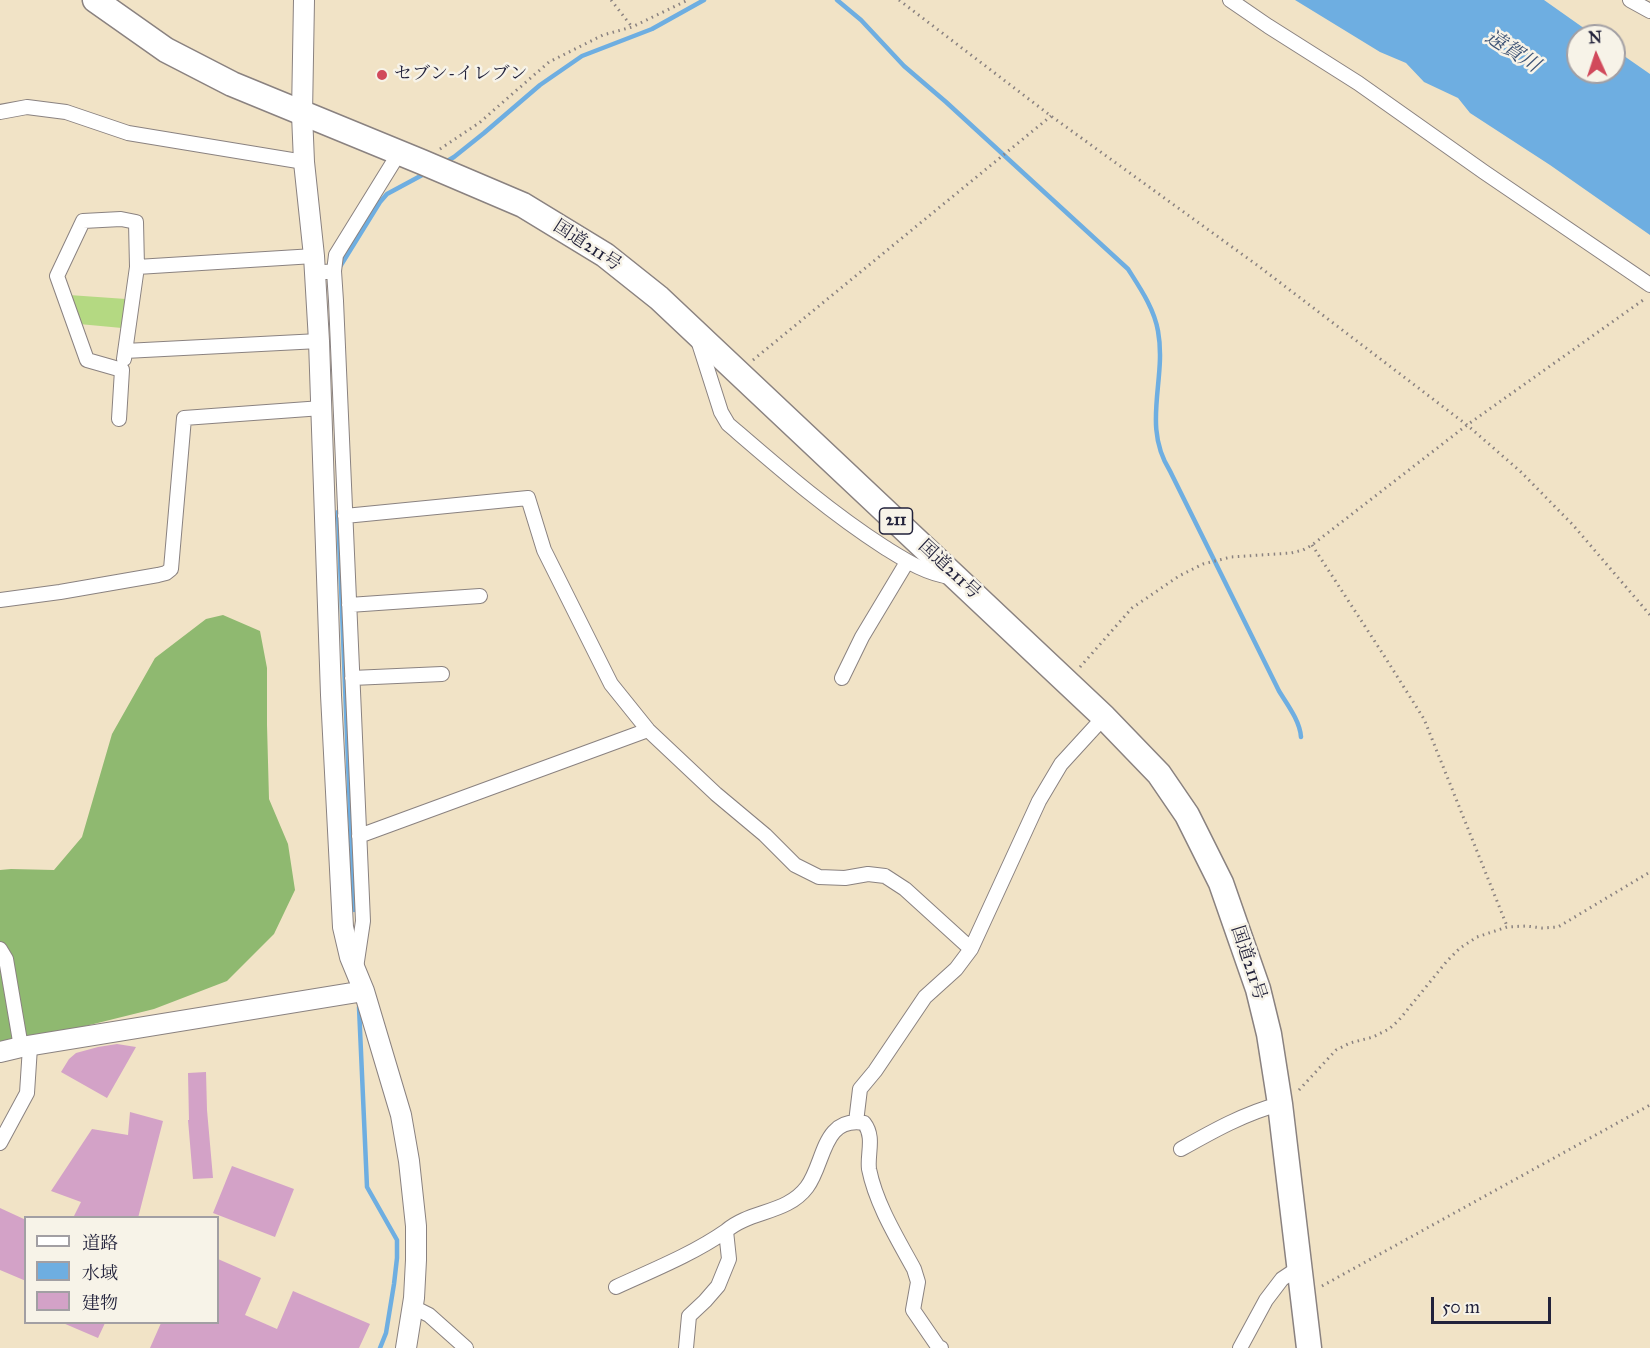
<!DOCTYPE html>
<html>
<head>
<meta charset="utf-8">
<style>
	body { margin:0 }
	#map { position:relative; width:1650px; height:1348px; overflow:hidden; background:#f1e3c6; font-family:"IM FELL Great Primer","Noto Serif JP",serif }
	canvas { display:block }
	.legend { position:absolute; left:24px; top:1216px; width:195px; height:108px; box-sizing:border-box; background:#f7f3e8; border:2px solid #a29fa3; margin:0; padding:8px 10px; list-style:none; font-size:18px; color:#22223b }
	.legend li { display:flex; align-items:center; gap:12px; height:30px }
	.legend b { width:30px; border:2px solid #a29fa3 }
	.north { position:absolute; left:1566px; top:24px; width:60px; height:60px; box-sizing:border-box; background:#f7f3e8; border:2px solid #a29fa3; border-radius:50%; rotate:357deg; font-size:16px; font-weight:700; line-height:24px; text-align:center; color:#22223b }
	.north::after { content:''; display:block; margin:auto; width:21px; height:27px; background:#d1495b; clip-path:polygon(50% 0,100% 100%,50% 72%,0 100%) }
	.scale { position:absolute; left:1431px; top:1297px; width:120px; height:27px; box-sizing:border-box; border:3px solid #22223b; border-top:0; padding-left:8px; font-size:18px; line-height:21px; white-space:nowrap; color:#22223b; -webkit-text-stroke:4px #f7f3e8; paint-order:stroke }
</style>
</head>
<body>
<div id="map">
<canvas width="1650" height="1348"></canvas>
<ul class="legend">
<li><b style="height:8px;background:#fff"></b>道路</li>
<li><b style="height:16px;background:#6eaee1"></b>水域</li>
<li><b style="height:16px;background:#d3a2c7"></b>建物</li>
</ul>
<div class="north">N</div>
<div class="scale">50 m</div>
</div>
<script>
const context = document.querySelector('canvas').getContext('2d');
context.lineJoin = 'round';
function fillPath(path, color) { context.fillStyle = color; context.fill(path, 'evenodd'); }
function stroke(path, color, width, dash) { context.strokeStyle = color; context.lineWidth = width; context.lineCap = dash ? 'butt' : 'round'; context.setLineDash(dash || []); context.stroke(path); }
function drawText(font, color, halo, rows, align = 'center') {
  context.font = font + ' "IM FELL Great Primer","Noto Serif JP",serif'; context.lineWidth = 5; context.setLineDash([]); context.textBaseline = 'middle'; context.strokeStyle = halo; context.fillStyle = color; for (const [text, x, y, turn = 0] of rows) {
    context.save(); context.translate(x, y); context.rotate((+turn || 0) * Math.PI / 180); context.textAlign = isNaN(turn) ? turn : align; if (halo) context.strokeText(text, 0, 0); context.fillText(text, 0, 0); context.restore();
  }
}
fillPath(new Path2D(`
	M 69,295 L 126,299 L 122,328 L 79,324 Z`), '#b4d982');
fillPath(new Path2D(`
	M 223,615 L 260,631 L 267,668 L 267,725 L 269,799 L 288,844 L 295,890 L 274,934 L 227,981 L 154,1009 L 17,1043 L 0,1046 L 0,870 L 11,869 L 54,870 L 82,837 L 112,734 L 155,658 L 206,619 Z`), '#8fb970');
fillPath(new Path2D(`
	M 1295,0 L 1544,0 L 1595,36 L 1578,36 L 1578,72 L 1614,72 L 1614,49 L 1650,74 L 1650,235 L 1550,165 L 1470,113 L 1458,98 L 1424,82 L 1406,63 L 1380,52 Z`), '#6eaee1');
stroke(new Path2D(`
	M 837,0 L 861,20 L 904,66 L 946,102 L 1128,269 C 1140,288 1154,308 1158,331 C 1167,380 1141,425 1170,471 L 1279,691 C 1287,704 1300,721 1301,737
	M 444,163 L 454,157 L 484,133 L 540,85 L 582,56 L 652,29 L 704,0
	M 341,265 L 380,202 L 387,194 L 426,173
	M 338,512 L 354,910
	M 359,1007 L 367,1187 L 397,1240 L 397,1258 L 394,1284 L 386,1333 L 380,1348`), '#6eaee1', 4.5);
fillPath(new Path2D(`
	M 117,1044 L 136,1047 L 107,1098 L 61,1072 L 69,1059 L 76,1053 L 98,1047 Z
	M 206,1072 L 207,1110 L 213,1178 L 193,1179 L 188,1120 L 189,1120 L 188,1073 Z
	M 130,1112 L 163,1121 L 138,1218 L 73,1218 L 81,1202 L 51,1191 L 92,1129 L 128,1135 Z
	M 232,1166 L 294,1189 L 275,1237 L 213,1213 Z
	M 0,1208 L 26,1220 L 26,1281 L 0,1270 Z
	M 218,1259 L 261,1278 L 245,1315 L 277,1329 L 293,1291 L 370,1324 L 359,1348 L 150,1348 L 161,1323 L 218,1323 Z
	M 63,1323 L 105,1323 L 98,1338 Z`), '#d3a2c7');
const street = new Path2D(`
	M 1230,0 L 1268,26 L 1358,83 L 1484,172 L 1650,285
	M 1630,0 L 1650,11
	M 0,112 L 27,107 L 66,112 L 128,133 L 304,162
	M 334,271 L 336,255 L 399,153
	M 315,273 L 334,271 L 336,301 L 363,921 L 356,968
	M 698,340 L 721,412 L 728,424 C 778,467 828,511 884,547 C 905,560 926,574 951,577
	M 125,351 L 319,341
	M 124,359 L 137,267
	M 119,419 L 122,370 L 87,360 L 57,276 L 83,221 L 121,219 L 136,222 L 137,267 L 314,256
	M 345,516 L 528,498 L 544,550 L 611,684 L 648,730 L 716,794 L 765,835 L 795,865 L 819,877 L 845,878 L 868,874 L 885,876 L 905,889 L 971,949
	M 0,600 L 60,592 L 158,575 L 166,573 L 171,569 L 184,418 L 322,408
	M 349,605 L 480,596
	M 352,678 L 442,674
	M 842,678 L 862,637 L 907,562
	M 359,836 L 648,730
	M 0,949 L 6,959 L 21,1047
	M 856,1122 L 860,1089 L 875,1071 L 925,997 L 956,969 L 971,949 L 1039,801 L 1061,764 L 1104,717
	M 0,1143 L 27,1093 L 30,1047
	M 1181,1149 C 1213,1131 1245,1113 1280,1104
	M 616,1287 C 653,1270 693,1254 726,1231
	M 413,1307 L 429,1315 L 466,1348
	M 686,1348 L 689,1316 L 705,1301 L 718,1286 L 729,1259 L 726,1231 C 750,1210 787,1214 807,1187 C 825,1163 822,1116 864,1123 C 875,1137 867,1154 869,1169 C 876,1204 897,1238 914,1269 L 918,1282 L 913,1310 L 939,1348 L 941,1348
	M 1240,1348 L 1266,1300 L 1282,1279 L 1300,1267`);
const secondary = new Path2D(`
	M 304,0 L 302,114 L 304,162 L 314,256 L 319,341 L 331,695 L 343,927 L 350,957 L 364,991 L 401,1115 L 409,1161 L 416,1226 L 416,1260 L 414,1298 L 406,1348
	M 0,1052 L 21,1047 L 364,991`);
const highway = new Path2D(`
	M 95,0 L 166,50 L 232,84 L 422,162 L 523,205 L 605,255 L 659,298 L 1104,717 L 1159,774 L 1187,815 L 1221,883 L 1258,989 L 1269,1034 L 1280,1104 L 1309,1348`);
stroke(street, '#8a8280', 16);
stroke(secondary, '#8a8280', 22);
stroke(highway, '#8a8280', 27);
stroke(new Path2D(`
	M 611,0 L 632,27
	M 899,0 L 1051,116 L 1257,265 L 1467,425 L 1521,472 L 1573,525 L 1650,615
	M 440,149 L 479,123 L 549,62 L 603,35 L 632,27 L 688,0
	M 753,360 L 1051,116
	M 1312,545 L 1383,654 L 1424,719 L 1507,926
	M 1080,667 L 1132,608 L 1179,576 L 1203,564 L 1231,557 L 1291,553 L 1303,550 L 1312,545 L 1467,425 L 1646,298
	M 1299,1090 L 1336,1050 L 1350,1043 L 1373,1037 L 1389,1029 L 1399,1020 L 1447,961 L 1460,948 L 1477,937 L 1507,927 L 1526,926 L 1542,928 L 1558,927 L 1650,872
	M 1322,1286 L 1650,1105`), '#8a8280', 3, [1.5, 4.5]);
stroke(street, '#fff', 14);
stroke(secondary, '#fff', 20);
stroke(highway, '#fff', 24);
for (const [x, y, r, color] of [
	[382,75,6,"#d1495b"]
]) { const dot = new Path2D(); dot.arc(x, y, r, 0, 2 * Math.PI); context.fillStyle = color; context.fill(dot); stroke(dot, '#f7f3e8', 2); }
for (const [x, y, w] of [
	[896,521,33]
]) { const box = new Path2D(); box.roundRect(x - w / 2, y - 13, w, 26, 4.5); context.fillStyle = '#f7f3e8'; context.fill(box); stroke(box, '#22223b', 1.5); }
drawText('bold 16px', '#22223b', null, [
	["211",896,521]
]);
drawText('18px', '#22223b', '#f7f3e8', [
	["セブン-イレブン",394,75]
], 'left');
drawText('18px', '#22223b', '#f7f3e8', [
	["国道211号",587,246,33],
	["国道211号",949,570,43],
	["国道211号",1248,963,72]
]);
drawText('italic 20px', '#3d5375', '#f7f3e8', [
	["遠賀川",1512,52,33]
]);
</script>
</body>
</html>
